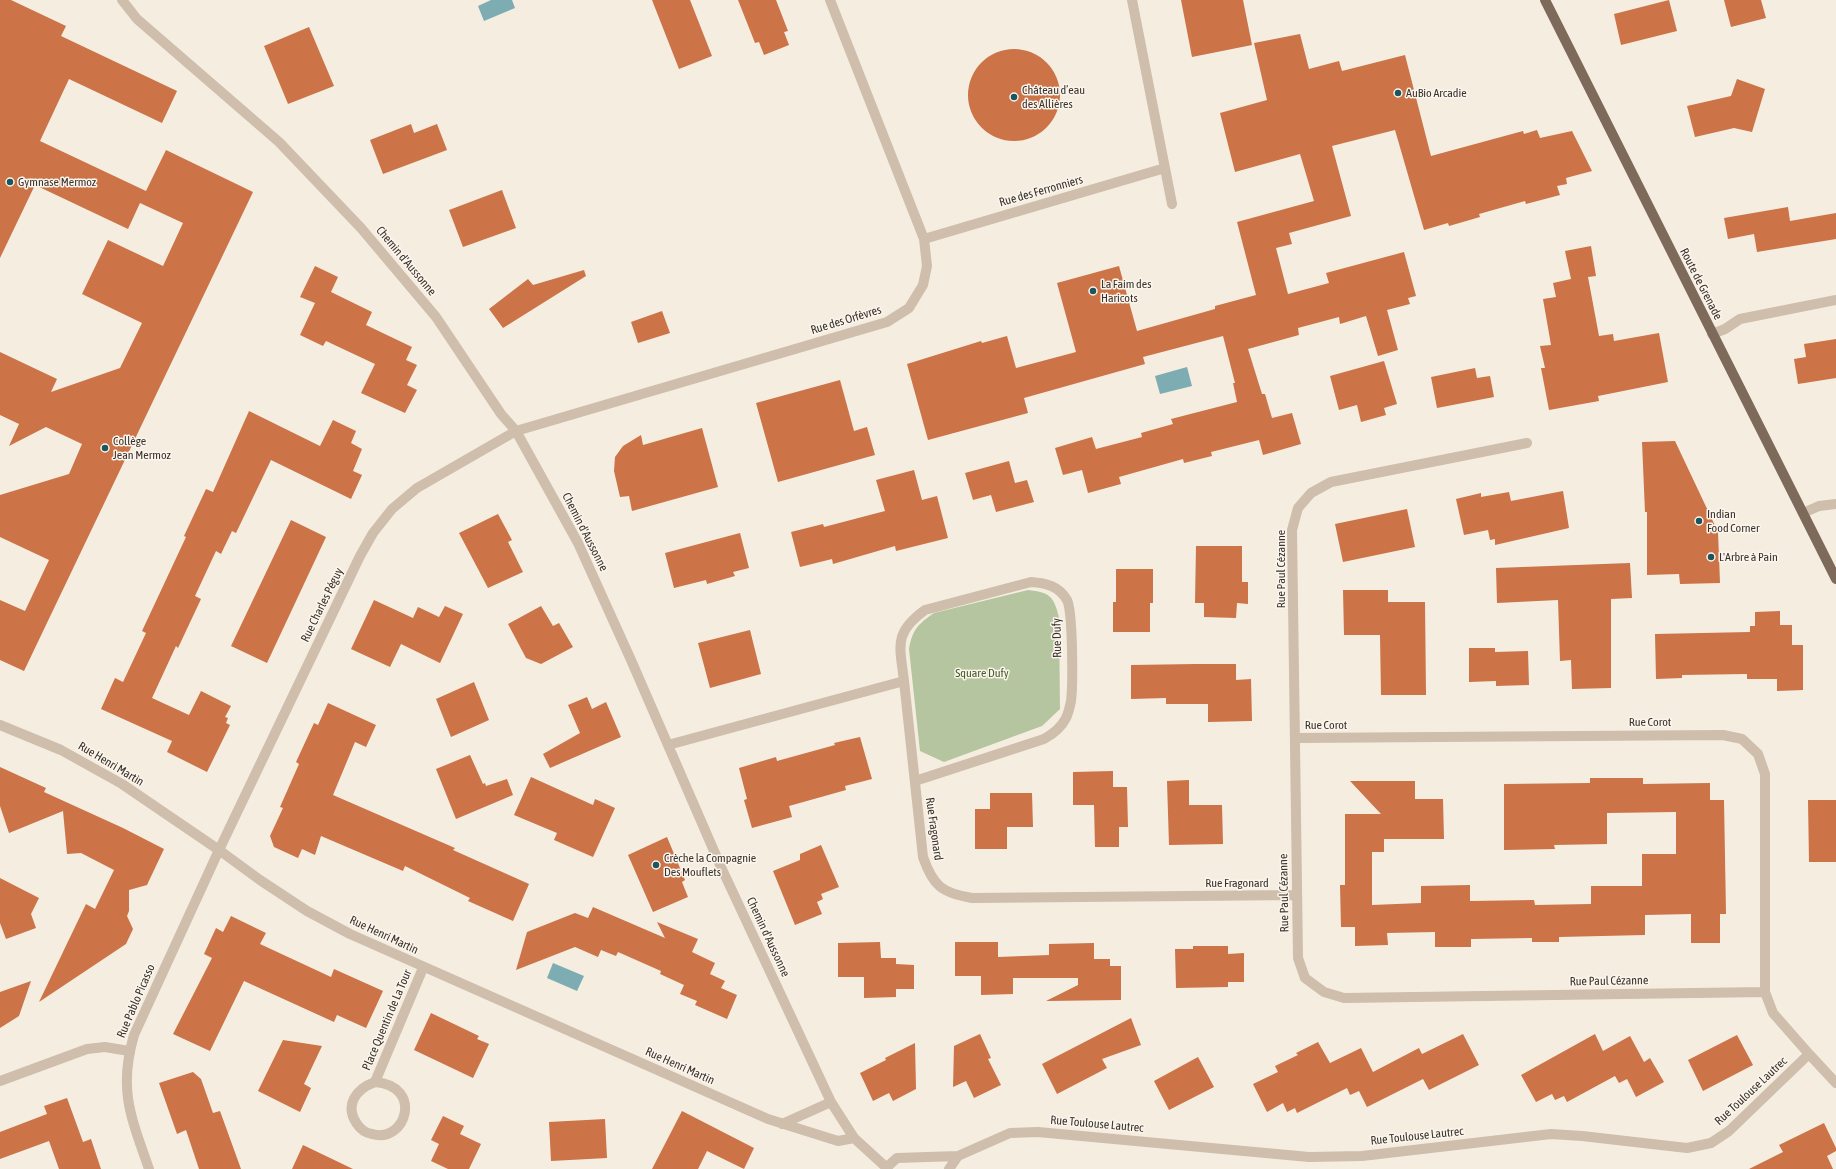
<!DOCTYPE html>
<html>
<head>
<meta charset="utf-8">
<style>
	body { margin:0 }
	canvas { display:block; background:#f4ede0 }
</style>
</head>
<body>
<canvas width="1836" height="1169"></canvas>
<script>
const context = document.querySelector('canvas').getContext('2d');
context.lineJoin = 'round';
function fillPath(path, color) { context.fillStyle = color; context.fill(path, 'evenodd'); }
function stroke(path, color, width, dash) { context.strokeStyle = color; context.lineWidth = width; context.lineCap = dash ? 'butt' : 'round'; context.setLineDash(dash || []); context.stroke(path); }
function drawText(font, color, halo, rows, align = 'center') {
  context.font = font + ' "Asap Condensed",sans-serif'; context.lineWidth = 3; context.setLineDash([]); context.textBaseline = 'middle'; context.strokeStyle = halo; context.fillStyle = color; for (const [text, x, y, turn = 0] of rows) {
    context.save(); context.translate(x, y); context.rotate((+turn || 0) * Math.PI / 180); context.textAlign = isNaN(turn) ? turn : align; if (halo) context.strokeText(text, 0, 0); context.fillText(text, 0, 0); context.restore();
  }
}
fillPath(new Path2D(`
	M 1028,590 C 1049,592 1054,596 1059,618 L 1060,709 L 1042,726 L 944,762 L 920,751 L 909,649 C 912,630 918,624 934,613 Z`), '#b5c59f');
fillPath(new Path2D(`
	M 491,0 L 512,0 L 515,8 L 484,21 L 478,6 Z
	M 1187,367 L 1192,386 L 1160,394 L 1155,376 Z
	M 553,963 L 584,976 L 577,991 L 547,978 Z`), '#7dacb3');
fillPath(new Path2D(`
	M 0,0 L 11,0 L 66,26 L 61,36 L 177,91 L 162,123 L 69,79 L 40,141 L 146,191 L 145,193 L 166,150 L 253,192 L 24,671 L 0,660 L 0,600 L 25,611 L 49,560 L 0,537 L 0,495 L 69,474 L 82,444 L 46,427 L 9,446 L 19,424 L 0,415 L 0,352 L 57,379 L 51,392 L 120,368 L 142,323 L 82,294 L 108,240 L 163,266 L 183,223 L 140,203 L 128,229 L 35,185 L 0,258 Z
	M 652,0 L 690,0 L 712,56 L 679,69 Z
	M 738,0 L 776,0 L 788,31 L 784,32 L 789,45 L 764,55 L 759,42 L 755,43 Z
	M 1181,0 L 1243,0 L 1252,45 L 1192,57 Z
	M 1669,0 L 1677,31 L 1621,45 L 1614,14 Z
	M 1724,0 L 1761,0 L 1766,18 L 1731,27 Z
	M 309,27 L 334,86 L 288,104 L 264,46 Z
	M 1300,34 L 1309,69 L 1339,61 L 1342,71 L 1405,55 L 1431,156 L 1523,131 L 1524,134 L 1537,130 L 1540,138 L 1572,131 L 1592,171 L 1566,178 L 1567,184 L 1557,186 L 1560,195 L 1526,204 L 1525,201 L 1479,214 L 1480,217 L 1449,226 L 1448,223 L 1424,230 L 1395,130 L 1332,146 L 1351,216 L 1289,233 L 1292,244 L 1276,248 L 1288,294 L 1329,283 L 1326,273 L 1404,252 L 1416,296 L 1408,298 L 1410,304 L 1387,310 L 1398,350 L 1378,356 L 1366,316 L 1340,324 L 1339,317 L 1298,328 L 1299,335 L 1248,349 L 1262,394 L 1265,394 L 1272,418 L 1292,413 L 1301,444 L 1263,455 L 1259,440 L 1211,452 L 1212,456 L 1184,463 L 1183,459 L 1119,477 L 1121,484 L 1088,493 L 1082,470 L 1063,475 L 1055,448 L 1092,437 L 1096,449 L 1142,437 L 1141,433 L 1173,424 L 1171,419 L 1237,402 L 1233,383 L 1235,383 L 1223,336 L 1143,357 L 1145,364 L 1024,398 L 1028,413 L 928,440 L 907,364 L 981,341 L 982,343 L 1007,336 L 1016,368 L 1076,352 L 1057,283 L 1119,266 L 1137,331 L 1215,309 L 1215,306 L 1256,295 L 1237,222 L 1314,201 L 1300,154 L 1235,172 L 1220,113 L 1267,100 L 1254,43 Z
	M968 95a46 46 0 1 1 92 0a46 46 0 1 1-92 0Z
	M 1737,79 L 1765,89 L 1752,132 L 1734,128 L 1695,137 L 1687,106 L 1731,96 Z
	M 411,124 L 414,133 L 437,124 L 447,150 L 383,174 L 370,140 Z
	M 502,190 L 516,228 L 463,247 L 449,210 Z
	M 1788,207 L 1790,221 L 1836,213 L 1836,239 L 1757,252 L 1754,234 L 1728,239 L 1724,218 Z
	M 1591,246 L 1596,276 L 1588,277 L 1599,336 L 1613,334 L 1614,341 L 1659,333 L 1668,382 L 1598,396 L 1599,401 L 1549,410 L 1541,368 L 1545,368 L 1540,346 L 1551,345 L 1543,299 L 1556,297 L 1553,283 L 1571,279 L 1565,251 Z
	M 315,266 L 338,277 L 331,292 L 372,312 L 366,325 L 412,347 L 406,360 L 417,365 L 407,385 L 417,390 L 405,413 L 361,393 L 375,364 L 326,341 L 323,346 L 300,335 L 315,303 L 300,297 Z
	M 584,270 L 586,276 L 503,328 L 489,309 L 528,279 L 533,285 Z
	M 662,311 L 670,333 L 638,343 L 631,322 Z
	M 1836,339 L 1836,378 L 1798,384 L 1794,359 L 1806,357 L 1804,344 Z
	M 1384,361 L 1397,404 L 1384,408 L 1386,415 L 1361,422 L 1357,405 L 1339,410 L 1330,376 Z
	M 1475,368 L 1477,378 L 1490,376 L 1494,397 L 1437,408 L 1431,377 Z
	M 840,380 L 854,431 L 867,427 L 875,455 L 778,482 L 756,403 Z
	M 249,411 L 320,446 L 333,420 L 356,431 L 351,443 L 362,449 L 353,471 L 362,475 L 351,499 L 271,460 L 236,533 L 232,531 L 221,554 L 216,551 L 195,596 L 201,599 L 178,648 L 176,646 L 152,698 L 189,715 L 201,691 L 231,706 L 225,717 L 228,718 L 226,723 L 230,725 L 207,772 L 167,752 L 172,741 L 101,709 L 115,678 L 123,682 L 146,633 L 142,631 L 186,537 L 184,536 L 206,489 L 213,492 Z
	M 702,428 L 718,487 L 632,511 L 629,496 L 620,497 L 614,471 L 615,457 L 623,446 L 641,435 L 643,445 Z
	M 1675,441 L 1718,532 L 1720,583 L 1680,584 L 1679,574 L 1647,575 L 1647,512 L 1645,512 L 1642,442 Z
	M 1009,461 L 1015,483 L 1027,480 L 1034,502 L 996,512 L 991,495 L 973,500 L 965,473 Z
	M 914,470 L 922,500 L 937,496 L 948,538 L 896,551 L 895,546 L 833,564 L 832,559 L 800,567 L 791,532 L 823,524 L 824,527 L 885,511 L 876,480 Z
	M 1563,491 L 1569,528 L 1495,545 L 1495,539 L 1490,540 L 1488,530 L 1464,535 L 1456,499 L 1481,493 L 1481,497 L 1509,492 L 1511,501 Z
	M 1407,509 L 1415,547 L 1343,562 L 1335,524 Z
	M 498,514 L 512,540 L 508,542 L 523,572 L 488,588 L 459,533 Z
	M 291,520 L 326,537 L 267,663 L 231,646 Z
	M 740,533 L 749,568 L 733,572 L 735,576 L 707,584 L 706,580 L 674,588 L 665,553 Z
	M 1196,546 L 1242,546 L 1242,582 L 1248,582 L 1248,604 L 1237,603 L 1236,618 L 1204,617 L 1204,603 L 1195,603 Z
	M 1630,563 L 1632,598 L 1611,599 L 1611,688 L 1572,689 L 1571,660 L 1560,661 L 1558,600 L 1497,603 L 1496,568 Z
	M 1116,569 L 1153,569 L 1153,603 L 1150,603 L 1150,632 L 1113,632 L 1113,602 L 1116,602 Z
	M 1343,590 L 1388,590 L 1388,602 L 1425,602 L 1426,695 L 1381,695 L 1380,635 L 1344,635 Z
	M 374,600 L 413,618 L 418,607 L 439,617 L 445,606 L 463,614 L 440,663 L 401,644 L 390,667 L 351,649 Z
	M 541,606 L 553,626 L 559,623 L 573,647 L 541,664 L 526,658 L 508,624 Z
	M 1780,611 L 1780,625 L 1792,625 L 1792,645 L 1803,645 L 1803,690 L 1777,691 L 1777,679 L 1747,679 L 1747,674 L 1682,675 L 1682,678 L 1656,679 L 1655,634 L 1750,632 L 1750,626 L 1755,626 L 1755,612 Z
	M 750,630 L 761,674 L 710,688 L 698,643 Z
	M 1469,648 L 1495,648 L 1495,652 L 1528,651 L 1529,685 L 1496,686 L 1496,681 L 1469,682 Z
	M 1196,664 L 1236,664 L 1236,680 L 1251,679 L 1252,721 L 1208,722 L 1208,704 L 1166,704 L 1166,698 L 1131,699 L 1131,665 Z
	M 474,682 L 489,720 L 451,737 L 436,699 Z
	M 587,697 L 592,709 L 606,702 L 621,737 L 550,768 L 543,754 L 580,733 L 568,705 Z
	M 328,703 L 376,725 L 366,747 L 355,742 L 333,795 L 455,848 L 453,850 L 529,884 L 513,921 L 468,901 L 470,898 L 405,866 L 403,871 L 321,836 L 315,855 L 302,849 L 298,858 L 274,847 L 270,836 L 283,808 L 280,807 L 299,764 L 296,762 L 314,723 L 318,725 Z
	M 860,737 L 872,779 L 845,786 L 846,790 L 789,806 L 792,817 L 752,828 L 744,800 L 747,799 L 739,768 L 776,757 L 777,761 L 835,745 L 834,743 Z
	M 470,755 L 483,784 L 485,783 L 486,786 L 507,779 L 513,795 L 456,819 L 436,769 Z
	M 0,767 L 46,788 L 44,792 L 123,828 L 164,849 L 147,885 L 129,890 L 129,911 L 127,916 L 133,929 L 126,944 L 39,1002 L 86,904 L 95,909 L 114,870 L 81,853 L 67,854 L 63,811 L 9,833 L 0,806 Z
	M 1113,771 L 1113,787 L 1127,787 L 1128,827 L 1119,827 L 1119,847 L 1095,847 L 1094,805 L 1073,805 L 1073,772 Z
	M 531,777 L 593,805 L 595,799 L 615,808 L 593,857 L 554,840 L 557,833 L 514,815 Z
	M 1590,778 L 1643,778 L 1643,784 L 1710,783 L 1710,800 L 1724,800 L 1726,914 L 1720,914 L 1720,943 L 1691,943 L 1691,914 L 1645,915 L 1645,935 L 1559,937 L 1559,942 L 1532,942 L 1532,938 L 1471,939 L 1471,947 L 1435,947 L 1435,932 L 1387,933 L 1388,945 L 1355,946 L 1355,927 L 1341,927 L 1340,885 L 1345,885 L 1345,814 L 1381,814 L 1350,781 L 1415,781 L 1415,799 L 1443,799 L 1444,839 L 1384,839 L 1384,852 L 1372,852 L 1372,905 L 1421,903 L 1421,886 L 1470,885 L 1470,901 L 1534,900 L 1535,905 L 1591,904 L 1591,886 L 1642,886 L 1642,854 L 1676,854 L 1676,812 L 1607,813 L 1607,844 L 1554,845 L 1555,849 L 1504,850 L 1504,784 L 1590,783 Z
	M 1189,780 L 1189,805 L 1222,805 L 1223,844 L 1169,845 L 1167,781 Z
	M 990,793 L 1032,793 L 1033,827 L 1007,827 L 1007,849 L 975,849 L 975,809 L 990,809 Z
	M 1808,800 L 1836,800 L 1836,862 L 1809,862 Z
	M 667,837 L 685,880 L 682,882 L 688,897 L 653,912 L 628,855 Z
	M 821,845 L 839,887 L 821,894 L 823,899 L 817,902 L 822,914 L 795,925 L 773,871 L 800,860 L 800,854 Z
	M 0,878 L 39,898 L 31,914 L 36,928 L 6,939 L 0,923 Z
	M 593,907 L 665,938 L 657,922 L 698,939 L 692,952 L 715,963 L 710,974 L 725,981 L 721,988 L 737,995 L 727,1019 L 695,1005 L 697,1001 L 680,994 L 684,985 L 660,974 L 661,971 L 618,952 L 616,956 L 601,950 L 598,957 L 575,947 L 516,970 L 527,932 L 575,913 L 588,918 Z
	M 231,916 L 266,933 L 260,944 L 331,977 L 334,969 L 383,991 L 366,1028 L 337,1015 L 334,1022 L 244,981 L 210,1051 L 173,1034 L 212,958 L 204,954 L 216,928 L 223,932 Z
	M 880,942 L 881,958 L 896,958 L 896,964 L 914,965 L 914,989 L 896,989 L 896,997 L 864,998 L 864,977 L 838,977 L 838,943 Z
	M 955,942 L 998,942 L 998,957 L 1049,955 L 1049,944 L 1094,943 L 1094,959 L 1110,959 L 1110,966 L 1121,966 L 1121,1000 L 1046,1001 L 1078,985 L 1078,978 L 1013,978 L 1013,994 L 981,995 L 981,976 L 955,976 Z
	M 1193,946 L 1228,946 L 1228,954 L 1244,953 L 1244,982 L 1228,982 L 1228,987 L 1176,988 L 1175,949 L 1193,949 Z
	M 31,981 L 19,1016 L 0,1028 L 0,992 Z
	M 431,1013 L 479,1036 L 477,1039 L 489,1044 L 473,1078 L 414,1050 Z
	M 1131,1018 L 1141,1045 L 1102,1059 L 1107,1068 L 1057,1094 L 1042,1064 Z
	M 980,1034 L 991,1058 L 988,1059 L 1001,1085 L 974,1098 L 966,1081 L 953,1087 L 954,1046 Z
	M 1463,1034 L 1479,1065 L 1429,1090 L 1423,1079 L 1367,1107 L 1359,1091 L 1350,1095 L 1347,1088 L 1297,1113 L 1295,1108 L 1287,1112 L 1283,1103 L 1267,1112 L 1253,1084 L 1278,1072 L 1275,1066 L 1298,1055 L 1296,1053 L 1318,1042 L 1330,1063 L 1361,1048 L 1373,1072 L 1419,1048 L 1422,1054 Z
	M 1595,1034 L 1603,1051 L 1630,1036 L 1644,1062 L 1650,1058 L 1664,1082 L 1636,1097 L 1627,1079 L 1619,1083 L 1615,1076 L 1567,1102 L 1564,1096 L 1555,1100 L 1552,1094 L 1536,1102 L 1521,1075 Z
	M 1737,1035 L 1753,1065 L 1703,1091 L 1688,1060 Z
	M 283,1040 L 322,1046 L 304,1084 L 311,1088 L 300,1112 L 258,1091 Z
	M 915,1043 L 916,1089 L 893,1101 L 889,1093 L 873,1101 L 860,1073 L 886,1060 L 885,1058 Z
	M 1198,1057 L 1214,1087 L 1169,1110 L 1154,1081 Z
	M 193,1072 L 201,1079 L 213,1113 L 220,1111 L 241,1169 L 199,1169 L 186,1130 L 177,1134 L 159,1083 Z
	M 67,1098 L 83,1142 L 91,1139 L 101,1169 L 59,1169 L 49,1141 L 0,1159 L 0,1132 L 47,1114 L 44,1106 Z
	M 682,1111 L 754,1148 L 744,1169 L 707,1151 L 698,1169 L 652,1169 Z
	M 443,1116 L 464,1126 L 460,1134 L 481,1144 L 469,1169 L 448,1169 L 431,1161 L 439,1144 L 431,1140 Z
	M 605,1119 L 607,1158 L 551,1161 L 549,1122 Z
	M 1824,1123 L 1836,1148 L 1836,1151 L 1827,1156 L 1833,1169 L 1749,1169 L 1783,1152 L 1779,1145 Z
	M 303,1145 L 353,1169 L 292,1169 Z`), '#cc7347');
stroke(new Path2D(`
	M 122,0 L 137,19 L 279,142 L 361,228 L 436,317 L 501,414 L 516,431 L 578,543 L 631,660 L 721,867 L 831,1102 L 854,1138 L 888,1169
	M 1132,0 L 1172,204
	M 924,239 L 1165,168
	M 1712,334 L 1725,329 L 1740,319 L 1836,300
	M 1527,443 L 1331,482 L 1311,493 L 1298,508 L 1292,530 L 1298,958 L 1305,978 L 1324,992 L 1344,998 L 1765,992 L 1773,1013 L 1809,1054
	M 1803,513 L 1819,506 L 1836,504
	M 904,681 C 900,646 893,633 925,610 L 1031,582 C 1046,583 1059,586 1067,600 C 1073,612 1073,685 1071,701 C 1070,706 1068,714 1066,718 C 1061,728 1053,734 1044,739 L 915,781
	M 0,725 L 61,750 L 122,784 L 219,850 L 260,880 L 307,911 L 350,934 L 768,1119 L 838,1141 L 854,1138
	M 1296,738 L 1723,735 L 1742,739 L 1758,754 L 1765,774 L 1765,992
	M 668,745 L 904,681 L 923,857 C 933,886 942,893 972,898 L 1297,895
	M 0,1081 L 87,1049 L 105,1047 L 129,1051
	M 375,1082 C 424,1086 406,1144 372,1134 C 366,1133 361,1130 357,1124 C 344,1105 356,1089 375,1082 L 423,968
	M 782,1124 L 831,1102
	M 887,1167 L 897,1158 L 958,1156 L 1010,1133 L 1038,1132 L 1309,1157 L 1362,1156 L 1551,1134 L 1582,1136 L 1687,1148 L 1711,1143 L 1729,1131 L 1809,1054 L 1836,1083
	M 149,1169 C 131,1117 118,1090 134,1035 L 219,850 L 360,556 L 373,533 L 392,509 L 417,488 L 516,431 L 887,322 L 909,308 L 923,285 L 927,266 L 924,239 L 830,0
	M 949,1169 L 958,1156`), '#cebeab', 10);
stroke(new Path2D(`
	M 1545,0 L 1836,579`), '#7e6a5b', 10);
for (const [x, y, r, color] of [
	[1398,93,4,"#1d555f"],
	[1014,97,4,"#1d555f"],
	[10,182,4,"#1d555f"],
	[1093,291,4,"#1d555f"],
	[105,448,4,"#1d555f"],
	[1699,521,4,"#1d555f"],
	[1711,557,4,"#1d555f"],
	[656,865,4,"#1d555f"]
]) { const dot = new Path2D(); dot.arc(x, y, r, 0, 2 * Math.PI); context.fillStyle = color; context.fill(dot); stroke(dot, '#fbf6ed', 1.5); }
drawText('12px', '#3b312a', '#fbf6ed', [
	["Château d’eau",1022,90],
	["des Allières",1022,104],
	["AuBio Arcadie",1406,93],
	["Gymnase Mermoz",18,182],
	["La Faim des",1101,284],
	["Haricots",1101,298],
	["Collège",113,441],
	["Jean Mermoz",113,455],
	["Indian",1707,514],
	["Food Corner",1707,528],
	["L'Arbre à Pain",1719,557],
	["Crèche la Compagnie",664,858],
	["Des Mouflets",664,872]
], 'left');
drawText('12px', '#3b312a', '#fbf6ed', [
	["Rue des Ferronniers",1041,191,-16],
	["Chemin d'Aussonne",406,261,50],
	["Route de Grenade",1701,284,63],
	["Rue des Orfèvres",846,320,-17],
	["Chemin d'Aussonne",585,532,63],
	["Rue Paul Cézanne",1281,569,-90],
	["Rue Charles Péguy",322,605,-64],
	["Rue Dufy",1057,638,-91],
	["Rue Corot",1650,722],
	["Rue Corot",1326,725],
	["Rue Henri Martin",111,764,31],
	["Rue Fragonard",934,829,82],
	["Rue Fragonard",1237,883],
	["Rue Paul Cézanne",1284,893,-91],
	["Rue Henri Martin",384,935,25],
	["Chemin d'Aussonne",768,937,65],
	["Rue Paul Cézanne",1609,981,-1],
	["Rue Pablo Picasso",136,1001,-67],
	["Place Quentin de La Tour",387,1020,-67],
	["Rue Henri Martin",680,1066,24],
	["Rue Toulouse Lautrec",1751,1091,-43],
	["Rue Toulouse Lautrec",1097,1124,5],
	["Rue Toulouse Lautrec",1417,1136,-6]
]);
drawText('12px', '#465b2c', '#fbf6ed', [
	["Square Dufy",982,673]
]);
</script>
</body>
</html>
